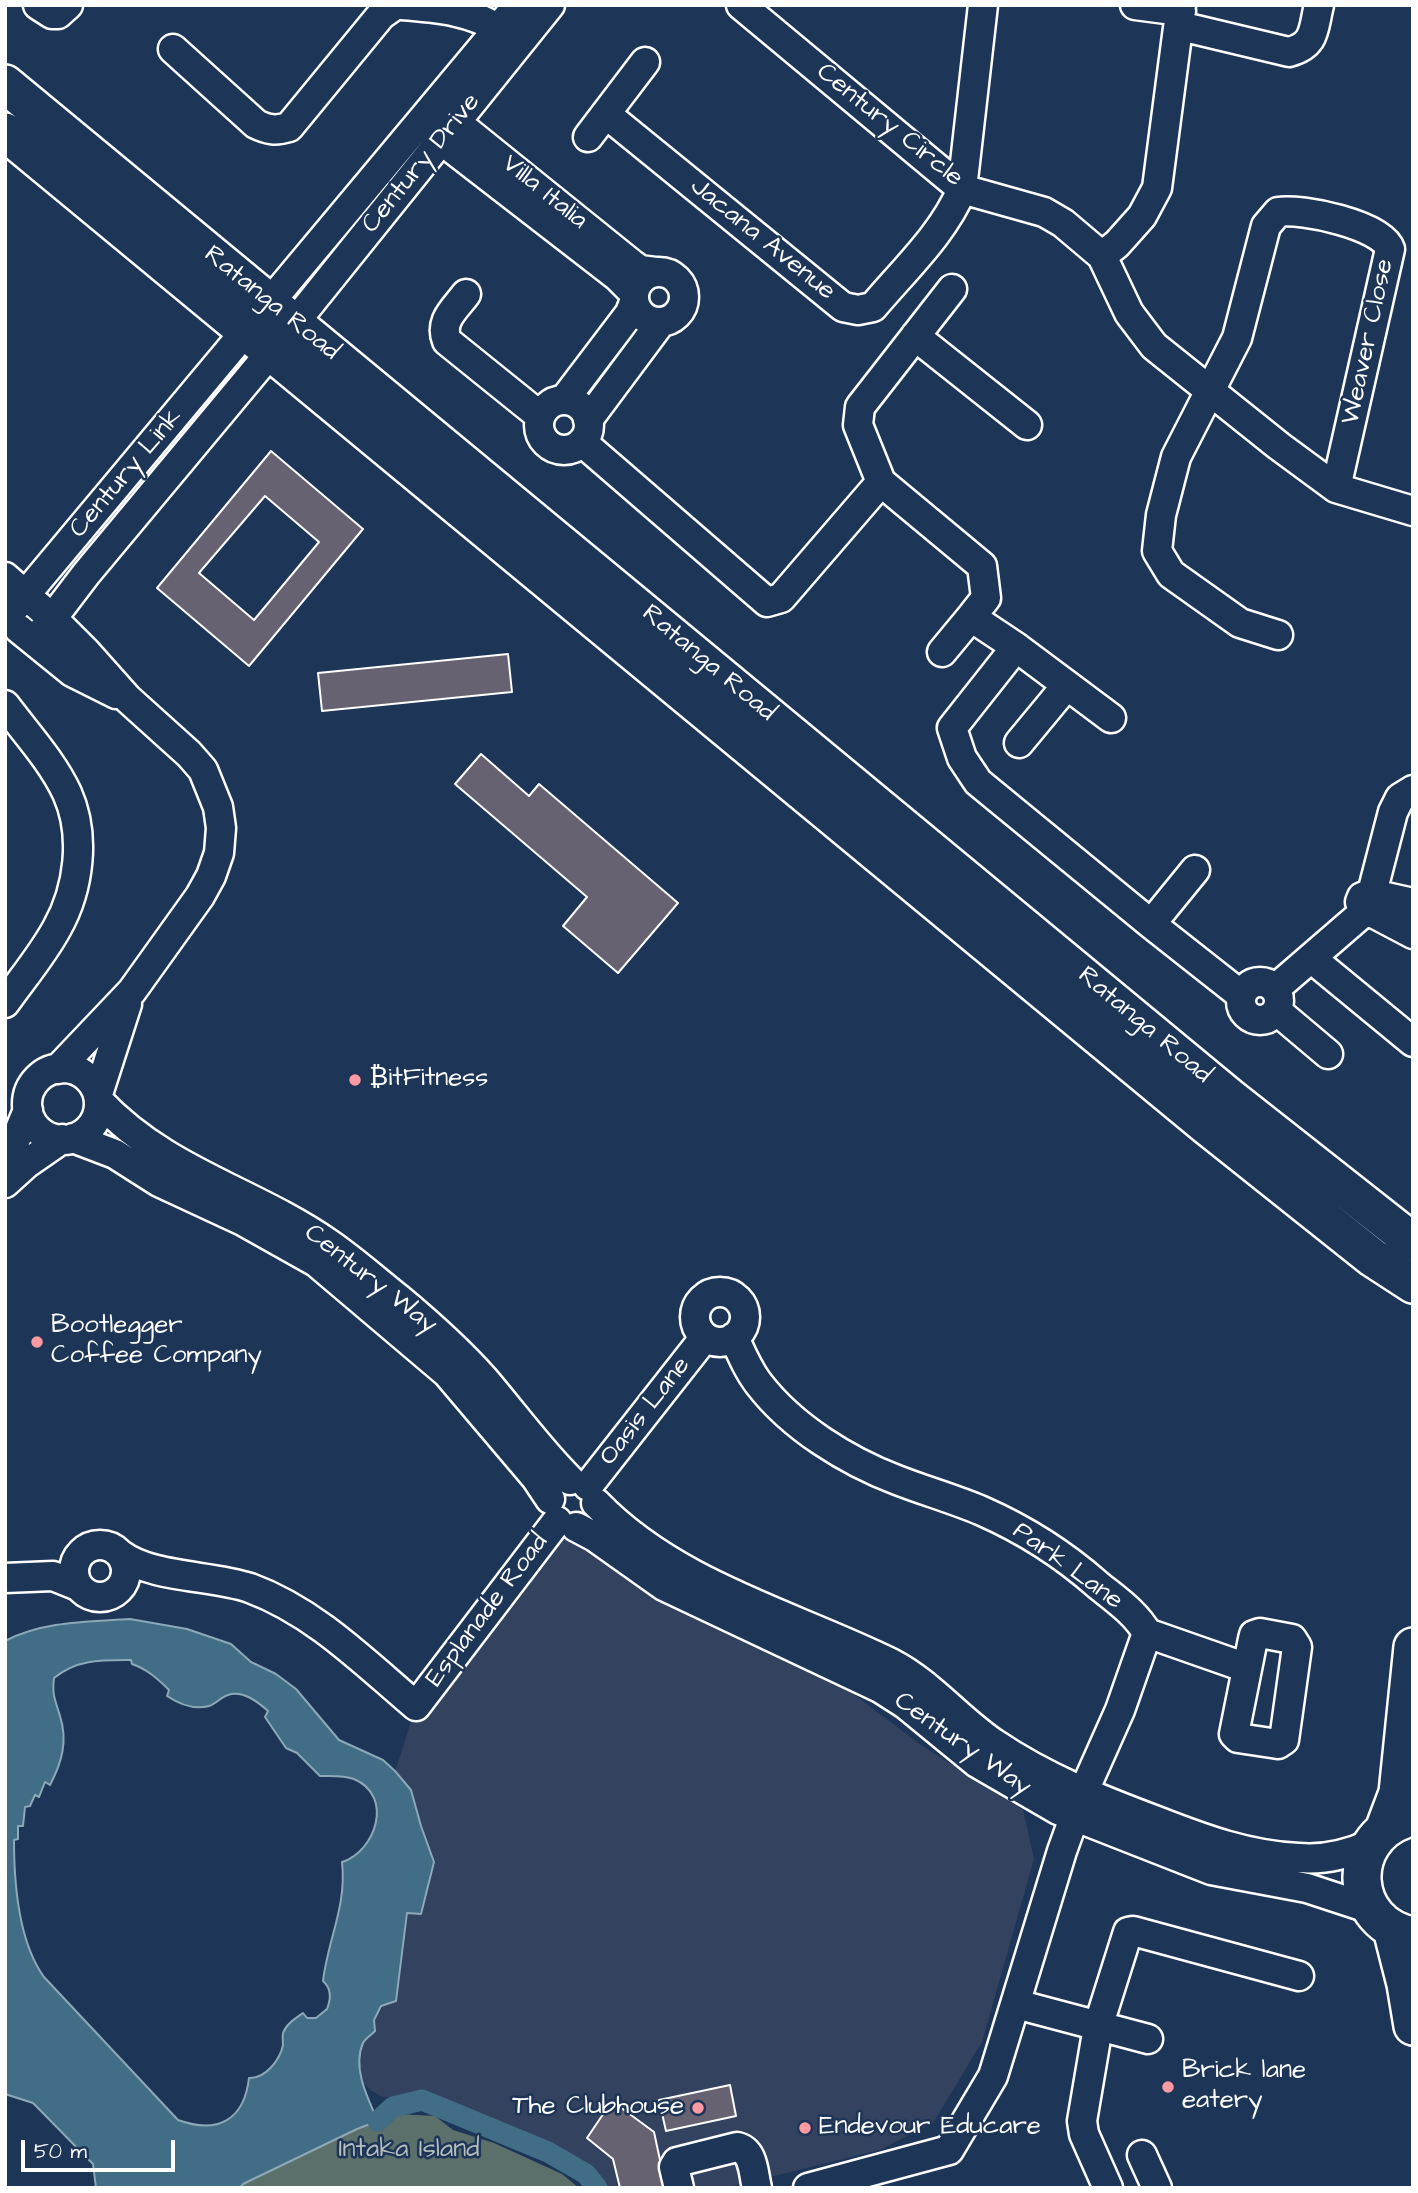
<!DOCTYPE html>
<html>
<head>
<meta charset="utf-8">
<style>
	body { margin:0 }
	#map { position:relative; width:1418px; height:2193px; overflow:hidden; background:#1d3557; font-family:"Architects Daughter",sans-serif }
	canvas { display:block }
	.frame { position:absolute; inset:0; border:7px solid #fff; pointer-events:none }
	.scale { position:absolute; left:21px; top:2140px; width:154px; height:32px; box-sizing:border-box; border:4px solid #fff; border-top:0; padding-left:9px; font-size:21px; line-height:24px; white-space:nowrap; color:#fff; -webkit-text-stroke:5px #1d3557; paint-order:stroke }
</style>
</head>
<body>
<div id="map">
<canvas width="1418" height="2193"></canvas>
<div class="frame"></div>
<div class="scale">50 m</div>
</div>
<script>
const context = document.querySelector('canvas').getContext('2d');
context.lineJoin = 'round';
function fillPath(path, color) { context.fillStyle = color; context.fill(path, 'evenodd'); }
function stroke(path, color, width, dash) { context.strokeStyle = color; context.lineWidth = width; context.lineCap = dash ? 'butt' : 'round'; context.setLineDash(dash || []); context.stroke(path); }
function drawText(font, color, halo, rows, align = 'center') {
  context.font = font + ' "Architects Daughter",sans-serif'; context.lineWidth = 5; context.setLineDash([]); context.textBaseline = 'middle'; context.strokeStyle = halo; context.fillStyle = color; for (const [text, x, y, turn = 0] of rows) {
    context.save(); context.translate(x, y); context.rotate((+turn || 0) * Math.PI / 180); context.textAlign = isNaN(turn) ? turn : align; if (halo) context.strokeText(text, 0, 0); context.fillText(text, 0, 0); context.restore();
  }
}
fillPath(new Path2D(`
	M 557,1521 L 579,1544 L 662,1597 L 819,1668 L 921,1745 L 1023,1810 L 1034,1859 L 982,2042 L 933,2123 L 880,2150 L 725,2188 L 609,2188 L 588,2168 L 550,2146 L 424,2093 L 402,2097 L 382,2097 L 370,2090 L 362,2081 L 360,2060 L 363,2042 L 375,2031 L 374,2020 L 381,2005 L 396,2001 L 408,1913 L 434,1862 L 421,1826 L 411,1790 L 395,1772 L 416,1706 Z`), '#33425f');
fillPath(new Path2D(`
	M 398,2114 L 435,2116 L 453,2130 L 494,2143 L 562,2174 L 579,2188 L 240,2188 L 243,2184 L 357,2129 Z`), '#5b6f6b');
const water = new Path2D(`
	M 130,1619 L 187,1629 L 231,1644 L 251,1662 L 276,1674 L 296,1689 L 339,1740 L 383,1760 L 395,1771 L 411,1790 L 421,1826 L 434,1862 L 421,1914 L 407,1913 L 396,2001 L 381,2006 L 374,2020 L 375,2031 C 371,2035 365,2039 363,2043 C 352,2068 368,2099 378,2121 L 357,2129 L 243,2184 L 240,2188 L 96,2188 L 93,2164 L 33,2103 L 5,2094 L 5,1641 C 43,1621 87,1622 130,1619 ZM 131,1660 L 132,1664 C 147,1669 158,1679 169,1690 L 167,1696 C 179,1704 194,1710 209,1706 C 216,1704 221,1697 228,1695 C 243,1690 258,1702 268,1711 L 265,1717 L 286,1748 L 297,1753 L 320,1776 C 332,1776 343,1775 354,1779 C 394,1796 376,1851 342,1862 C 347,1906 328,1939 323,1981 C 332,1989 331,1999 327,2009 L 316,2018 L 307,2018 L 303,2013 C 296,2018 286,2024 283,2033 C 282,2037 283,2041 283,2045 C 280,2060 265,2079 249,2078 C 244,2121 217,2134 178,2120 L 44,1977 C 18,1941 14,1882 14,1840 L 18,1839 L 18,1826 L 23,1826 L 25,1807 L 30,1806 L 35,1795 L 39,1797 L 45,1782 L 50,1785 C 62,1762 68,1741 60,1716 C 55,1699 52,1696 54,1678 C 77,1659 102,1660 131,1660 Z`);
fillPath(water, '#416e86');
stroke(water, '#8da8b6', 2);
stroke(new Path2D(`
	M 378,2121 L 393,2107 L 422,2100 L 548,2152 L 586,2174 L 597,2188`), '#416e86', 21);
const building = new Path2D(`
	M 271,451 L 363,529 L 249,666 L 157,588 ZM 265,496 L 319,542 L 254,620 L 199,573 Z
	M 120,496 L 130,504 L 122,514 L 112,506 Z
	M 508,654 L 512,692 L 322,711 L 318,673 Z
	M 481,754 L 529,796 L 539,784 L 678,903 L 618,973 L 563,926 L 587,897 L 455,784 Z
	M 730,2085 L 736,2116 L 666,2131 L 659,2100 Z
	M 612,2101 L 654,2132 L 666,2188 L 620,2188 L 613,2159 L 587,2138 Z`);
fillPath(building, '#666271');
stroke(building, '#fff', 2);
const minor = new Path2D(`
	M 38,5 L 52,14 L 58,14 L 68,5
	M 402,5 C 434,8 471,10 498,29
	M 741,5 L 962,189 L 1044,212 L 1063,223 L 1102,256 L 1129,313 L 1154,346 L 1279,446 L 1336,488 L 1413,511
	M 1135,5 L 1181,11
	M 1180,26 L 1289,52 C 1316,45 1313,29 1319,5
	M 173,49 L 256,124 C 268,130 276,131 289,127 L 381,15 L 395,5
	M 442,111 L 633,265 L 640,270 L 656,272
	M 606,114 L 843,307 L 858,310 L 873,307 C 904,270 944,233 962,189 L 983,5
	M 428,130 L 618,277 L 634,293
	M 588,137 L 645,62
	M 1102,256 L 1117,244 L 1142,216 L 1157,188 L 1181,5
	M634 297a25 25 0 1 1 50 0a25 25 0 1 1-50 0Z
	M 466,294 C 454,310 439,321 447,341 L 540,416
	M 915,336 L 1027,425
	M 564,400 L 630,313 L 634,302
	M539 425a25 25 0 1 1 50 0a25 25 0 1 1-50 0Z
	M 588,420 L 661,322
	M 582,442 L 767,602 L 781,598 L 881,482 L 982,566 L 986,598 L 971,617 L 1016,647 L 952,728 L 962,758 L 978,782 L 1151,924 L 1241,995
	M 881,482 L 858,425 L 860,407 L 952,289
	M 5,577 L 53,619 L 87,653 L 128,699 L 189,754 L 203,770 L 218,807 L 221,828 L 219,853 L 211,876 L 200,896 L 132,991 L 58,1069
	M 6,618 L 518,5
	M 19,629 L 72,672 L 116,694
	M 1278,635 L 1240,623 L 1171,574 L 1157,551 L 1161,515 L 1176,457 L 1237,338 L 1266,226 L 1278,212 C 1302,208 1382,225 1390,249 L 1336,488
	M 35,641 L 86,574 L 271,352 L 550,5
	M 1016,647 L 1111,718
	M 942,652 L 971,617
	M 5,705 C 26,733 52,761 67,793 C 86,835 79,889 57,928 C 43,954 22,979 5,1003
	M 1019,743 L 1067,685
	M 1372,893 L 1393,812 L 1400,798 L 1413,790
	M 1377,895 L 1413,903
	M 1375,914 L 1413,934
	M 1151,924 L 1195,870
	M 1311,958 L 1413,1042
	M1241 1001a19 19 0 1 1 38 0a19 19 0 1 1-38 0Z
	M 1275,989 L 1364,912 L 1375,914 L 1379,910 L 1381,899 L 1372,893 L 1362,897 L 1360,902 L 1364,912
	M 1277,1011 L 1328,1054
	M27 1104a36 36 0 1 1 72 0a36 36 0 1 1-72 0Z
	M 98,1094 L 127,1004
	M 99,1101 C 166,1172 251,1190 328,1243 C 353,1260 375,1280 399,1299 C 429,1324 458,1350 484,1379 C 513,1413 539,1449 570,1480
	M 73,1138 L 115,1154 L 159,1182 L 243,1221 L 316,1262 L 447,1373 L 536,1478 L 550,1499
	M 5,1165 L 28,1110
	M 5,1183 L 26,1164 L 62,1139
	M695 1317a25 25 0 1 1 50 0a25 25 0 1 1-50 0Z
	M 734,1337 C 741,1353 748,1370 759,1384 C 792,1427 847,1461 897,1480 C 925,1491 954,1499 982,1511 C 1023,1529 1064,1555 1098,1585 C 1115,1599 1136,1613 1147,1633
	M 588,1486 L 705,1337
	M 596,1503 C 675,1585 791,1614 891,1663 C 930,1683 959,1720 995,1744 C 1045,1778 1101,1800 1157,1821 C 1203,1839 1249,1856 1299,1858 C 1324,1860 1349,1854 1371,1844
	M 576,1527 L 595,1537 L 664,1586 L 880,1688 L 905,1704 L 977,1763 L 1058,1810 L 1211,1870 L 1307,1888 L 1371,1909
	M74 1571a26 26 0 1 1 52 0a26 26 0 1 1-52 0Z
	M 120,1554 C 151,1578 211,1575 250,1588 C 315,1612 364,1662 416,1706 L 557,1521
	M 5,1578 L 53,1576 L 78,1586
	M 1147,1633 L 1247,1668
	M 1260,1633 L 1292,1639 L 1297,1647 L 1284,1740 L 1278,1744 L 1238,1738 L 1234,1734 L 1253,1639 L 1254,1635 Z
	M 1016,2004 L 1148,2039
	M 1142,2155 L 1157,2188
	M 679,2188 L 674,2167 L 677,2162 L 737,2147 C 754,2151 753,2172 757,2188
	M 808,2188 L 949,2150 L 993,2076 L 1062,1851 L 1083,1793 L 1120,1710 L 1147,1633
	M 1108,2188 L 1084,2134 L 1082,2121 L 1098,2027 L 1128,1932 L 1133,1931 L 1299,1976`);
const major = new Path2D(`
	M 5,84 L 1229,1097 L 1413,1242
	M 5,132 L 1206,1125 L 1373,1258 L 1413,1284
	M 1405,1819 C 1344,1840 1349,1924 1413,1936
	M 1384,1830 L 1398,1793 L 1413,1647
	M 1392,1929 L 1406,1984 L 1413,2026`);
stroke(minor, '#fff', 33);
stroke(major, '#fff', 42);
stroke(minor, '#1d3557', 28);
stroke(major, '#1d3557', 37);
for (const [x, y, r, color] of [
	[355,1080,7,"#ff9aa2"],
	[37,1342,7,"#ff9aa2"],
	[1168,2087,7,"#ff9aa2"],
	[698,2108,7,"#ff9aa2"],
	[805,2128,7,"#ff9aa2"]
]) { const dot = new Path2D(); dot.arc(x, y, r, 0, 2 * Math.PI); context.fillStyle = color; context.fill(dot); stroke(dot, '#1d3557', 2.5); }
drawText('26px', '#fff', '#1d3557', [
	["Century Circle",889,126,39],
	["Century Drive",422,164,-51],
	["Villa Italia",544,193,39],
	["Jacana Avenue",762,240,39],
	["Ratanga Road",271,304,39],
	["Weaver Close",1369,342,-78],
	["Century Link",127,474,-50],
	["Ratanga Road",708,664,40],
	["Ratanga Road",1144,1026,40],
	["Century Way",370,1280,38],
	["Oasis Lane",646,1412,-52],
	["Park Lane",1067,1567,36],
	["Esplanade Road",488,1611,-53],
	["Century Way",962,1745,35]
]);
drawText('26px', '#fff', '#1d3557', [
	["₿itFitness",369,1080],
	["Bootlegger",51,1327],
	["Coffee Company",51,1357],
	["Brick lane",1182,2072],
	["eatery",1182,2102],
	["The Clubhouse",684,2108,"right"],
	["Endevour Educare",819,2128]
], 'left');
drawText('26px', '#b5bebc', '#1d3557', [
	["Intaka Island",409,2151]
]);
</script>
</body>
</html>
